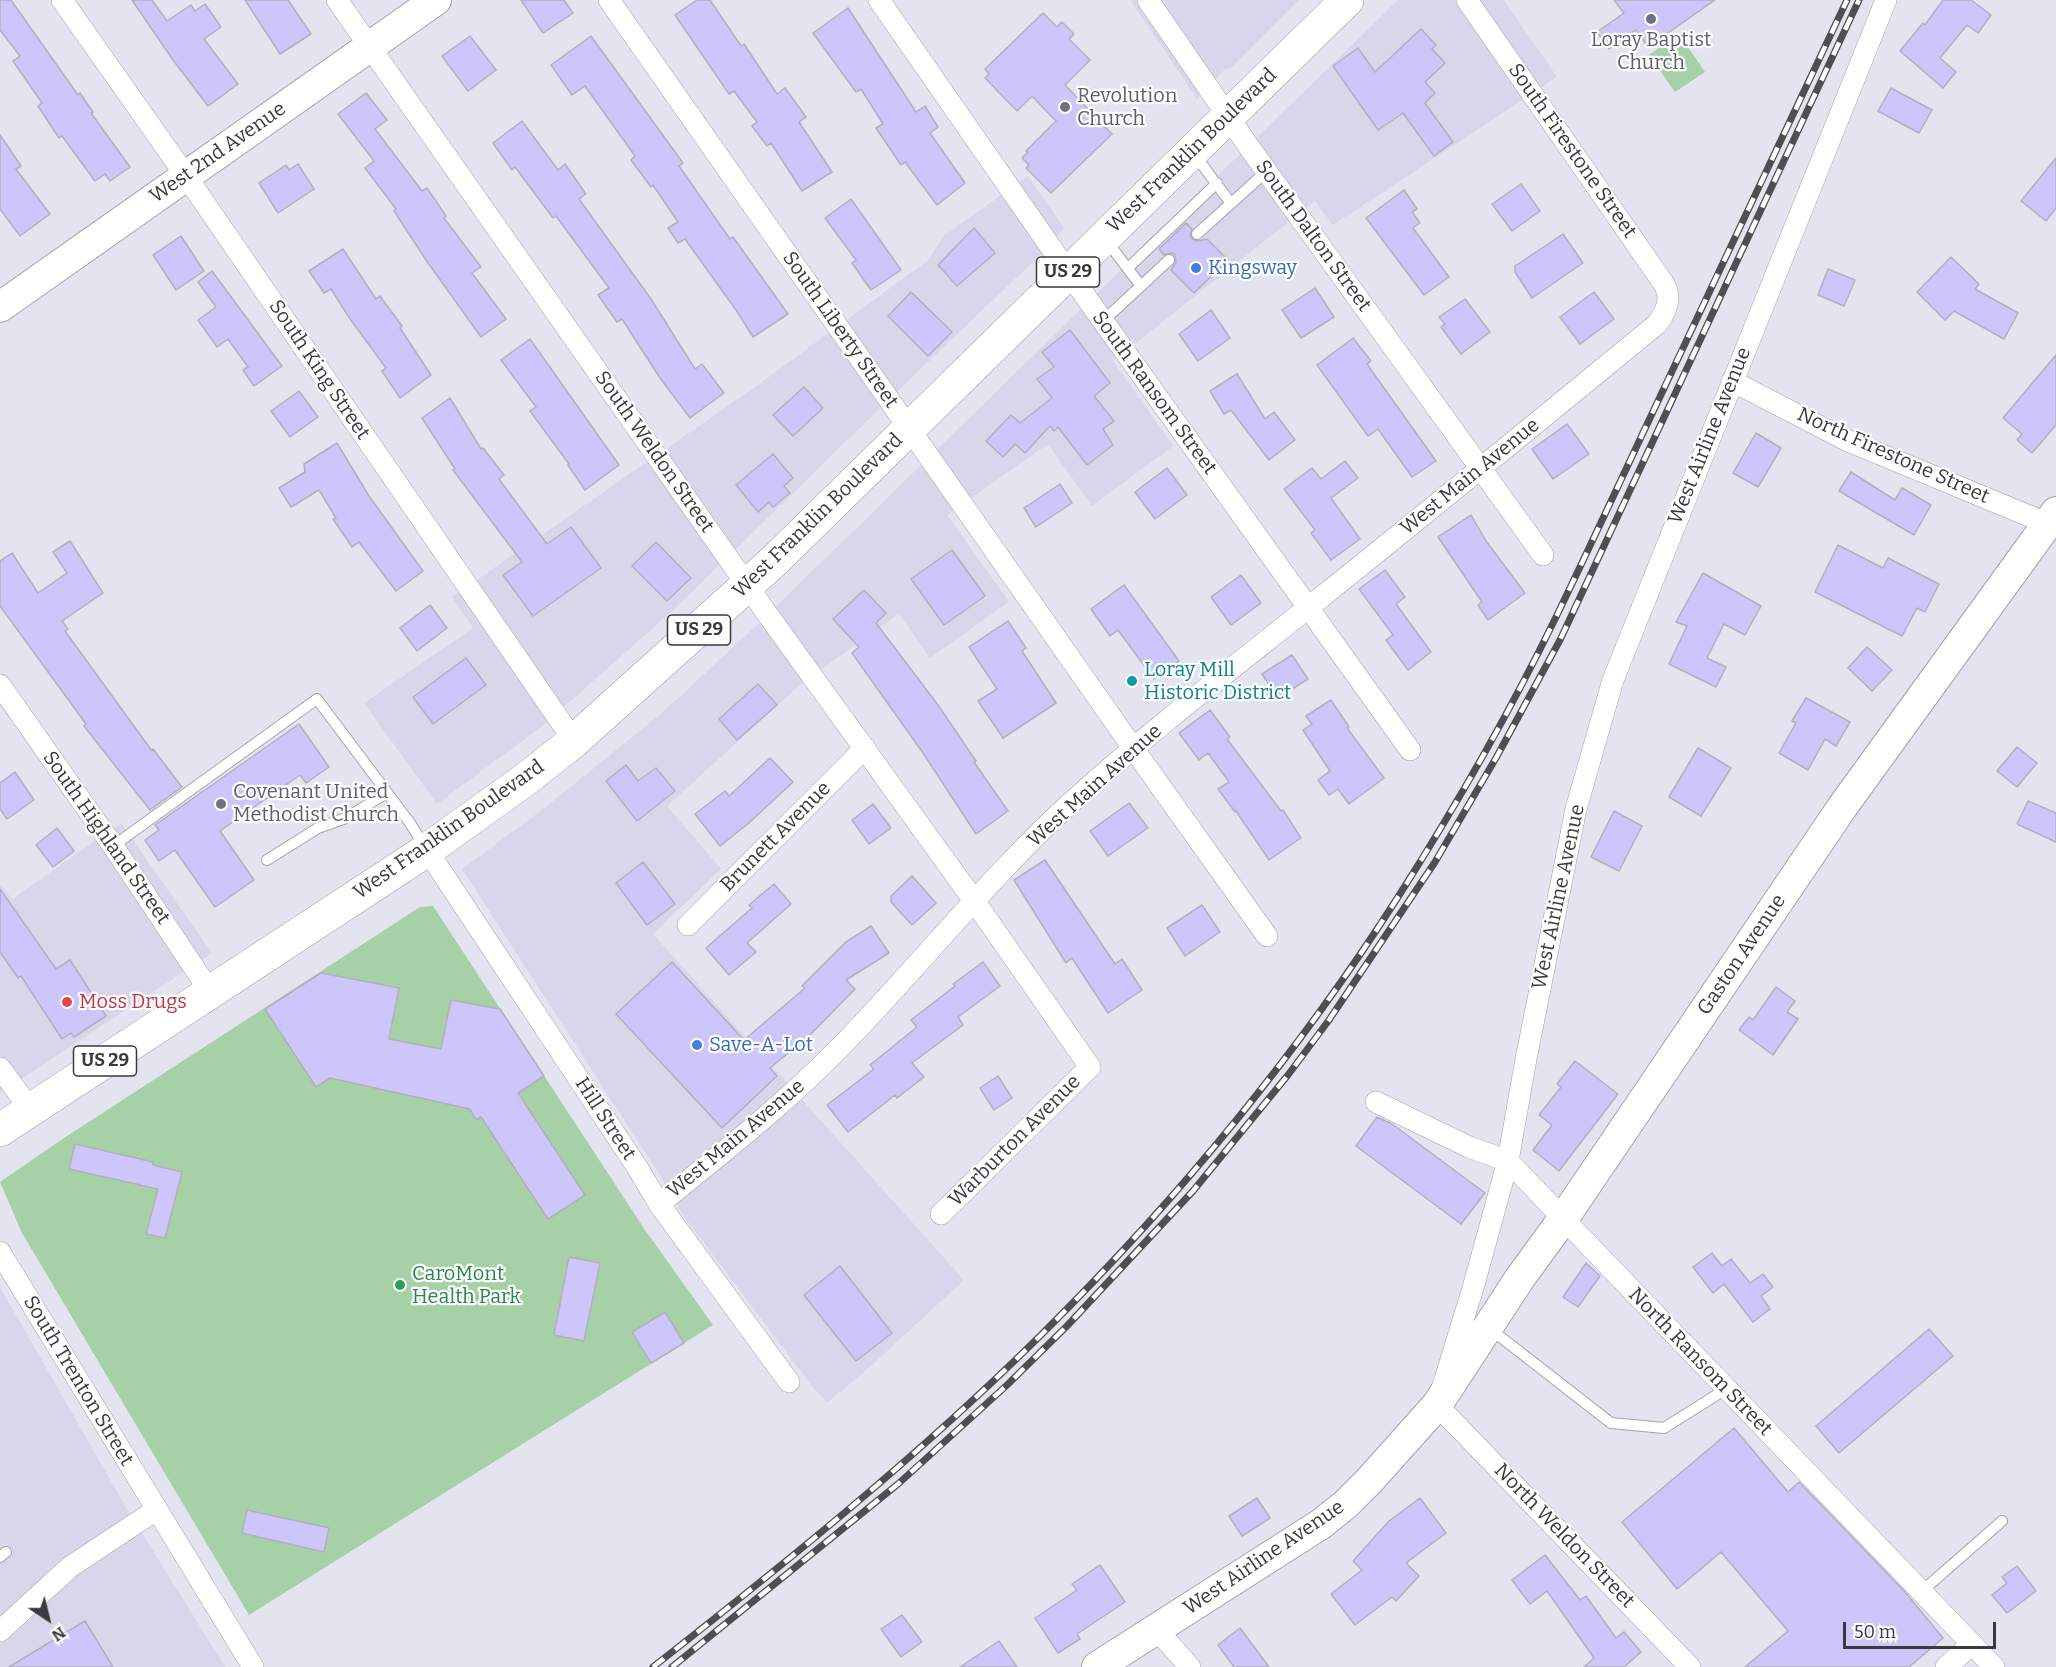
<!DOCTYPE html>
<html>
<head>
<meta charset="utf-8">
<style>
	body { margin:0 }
	#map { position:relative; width:2056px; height:1667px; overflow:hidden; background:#e4e3f0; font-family:Bitter,serif }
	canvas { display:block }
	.north { position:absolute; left:18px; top:1589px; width:60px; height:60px; -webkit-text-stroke:4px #fff; paint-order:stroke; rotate:145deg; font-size:16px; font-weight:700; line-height:24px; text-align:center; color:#39393e }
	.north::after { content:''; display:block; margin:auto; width:21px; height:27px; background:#39393e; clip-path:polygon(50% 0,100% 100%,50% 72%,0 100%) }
	.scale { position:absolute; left:1843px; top:1622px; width:153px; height:27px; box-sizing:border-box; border:3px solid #39393e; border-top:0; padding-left:8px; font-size:18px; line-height:21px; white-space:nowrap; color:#39393e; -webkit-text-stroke:4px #fff; paint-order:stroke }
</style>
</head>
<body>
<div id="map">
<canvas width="2056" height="1667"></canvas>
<div class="north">N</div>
<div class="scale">50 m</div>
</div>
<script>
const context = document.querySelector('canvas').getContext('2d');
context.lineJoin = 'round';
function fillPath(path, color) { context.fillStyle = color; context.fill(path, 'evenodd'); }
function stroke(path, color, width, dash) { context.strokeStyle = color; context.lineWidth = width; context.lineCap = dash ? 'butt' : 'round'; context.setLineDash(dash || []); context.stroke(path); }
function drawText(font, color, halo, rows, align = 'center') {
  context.font = font + ' Bitter,serif'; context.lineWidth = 4.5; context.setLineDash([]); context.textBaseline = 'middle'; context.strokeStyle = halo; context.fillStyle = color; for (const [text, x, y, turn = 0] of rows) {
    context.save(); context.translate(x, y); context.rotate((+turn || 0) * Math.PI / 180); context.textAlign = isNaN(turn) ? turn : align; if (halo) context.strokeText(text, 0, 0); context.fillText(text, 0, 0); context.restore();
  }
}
fillPath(new Path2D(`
	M 1130,0 L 1299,0 L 1232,67 L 1224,70 L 1197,98 Z
	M 1398,0 L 1504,0 L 1557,77 L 1333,225 L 1315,201 L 1113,361 L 1173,446 L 1092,506 L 1048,444 L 947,515 L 1009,602 L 930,658 L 899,614 L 802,683 L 667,806 L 721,869 L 653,934 L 964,1280 L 873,1364 L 827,1403 L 812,1386 L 682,1214 L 661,1177 L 462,869 L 542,810 L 662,713 L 755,627 Z
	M 1028,176 L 1064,228 L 1040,255 L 906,383 L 670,613 L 541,727 L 437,804 L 364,703 L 473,628 L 452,597 L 751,390 L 927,261 L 944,236 Z
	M 121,823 L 212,953 L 0,1093 L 0,884 L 12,899 Z
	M 0,1287 L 124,1504 L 225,1667 L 0,1667 Z`), '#d8d6ea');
fillPath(new Path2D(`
	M 1679,34 L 1705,72 L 1675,92 L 1649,55 Z
	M 433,906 L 645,1230 L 713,1325 L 249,1615 L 22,1233 L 0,1182 L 61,1140 L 420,907 Z`), '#a6d0a6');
const building = new Path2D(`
	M 0,0 L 11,0 L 78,95 L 80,93 L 93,112 L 91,113 L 130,167 L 110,181 L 105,174 L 95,181 L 62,136 L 59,138 L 38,106 L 42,103 L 13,61 L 20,56 L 0,30 Z
	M 132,0 L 152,0 L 167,21 L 191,5 L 195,11 L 205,4 L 221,27 L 204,39 L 238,84 L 208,106 L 173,60 Z
	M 245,0 L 288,0 L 311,34 L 280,54 Z
	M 521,0 L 564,0 L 573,13 L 543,33 Z
	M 697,0 L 710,0 L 741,46 L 744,44 L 777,94 L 785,88 L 806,117 L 799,122 L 832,172 L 802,191 L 771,143 L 767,146 L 752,126 L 757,122 L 734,91 L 729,94 L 675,15 Z
	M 1614,0 L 1715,0 L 1648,47 L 1636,30 L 1609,49 L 1597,32 L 1624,13 Z
	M 1943,0 L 1971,0 L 1991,15 L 1978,33 L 1967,25 L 1940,58 L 1956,72 L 1943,88 L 1900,51 L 1923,23 L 1925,25 Z
	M 848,8 L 916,112 L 925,106 L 938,127 L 930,133 L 965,183 L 937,205 L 905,162 L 901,165 L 876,128 L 883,124 L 861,89 L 856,92 L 813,33 Z
	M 1043,13 L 1057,27 L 1062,22 L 1074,34 L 1069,39 L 1090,60 L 1065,85 L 1112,134 L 1051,193 L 1026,168 L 1029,165 L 1022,158 L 1028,152 L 1026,151 L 1056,121 L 1032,96 L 1017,111 L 985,78 L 989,74 L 985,69 Z
	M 1421,29 L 1436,45 L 1432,49 L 1445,63 L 1425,82 L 1435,93 L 1425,103 L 1453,142 L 1434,156 L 1403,113 L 1378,130 L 1333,66 L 1358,48 L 1375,72 Z
	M 470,36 L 496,70 L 468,91 L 442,56 Z
	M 591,36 L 683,163 L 679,166 L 730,239 L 733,237 L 788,314 L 753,337 L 736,310 L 685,239 L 678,243 L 668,228 L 678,222 L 653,185 L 651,187 L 631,160 L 635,156 L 585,86 L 572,95 L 551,65 Z
	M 1891,88 L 1932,110 L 1919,133 L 1878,111 Z
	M 366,93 L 387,120 L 375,129 L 422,191 L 427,188 L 446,216 L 444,218 L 481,267 L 472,273 L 506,319 L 481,337 L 426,260 L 394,211 L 396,209 L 365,168 L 374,161 L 338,114 Z
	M 522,121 L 558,170 L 565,164 L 586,194 L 579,199 L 651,299 L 695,369 L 702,364 L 724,393 L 690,418 L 660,378 L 622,319 L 617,322 L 598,295 L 609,288 L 556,216 L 553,218 L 515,167 L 512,170 L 493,143 Z
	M 0,135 L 21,166 L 16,169 L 50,214 L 20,236 L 0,209 Z
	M 2056,158 L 2056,208 L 2046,221 L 2021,201 Z
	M 298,164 L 314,189 L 278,213 L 259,183 L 286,165 L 289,170 Z
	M 1521,184 L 1540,211 L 1512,231 L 1492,204 Z
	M 1404,190 L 1417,209 L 1412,212 L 1420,223 L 1413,228 L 1449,277 L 1424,295 L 1366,218 Z
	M 851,199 L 901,270 L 871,290 L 852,263 L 856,260 L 825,218 Z
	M 1186,223 L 1192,229 L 1190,235 L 1192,239 L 1198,241 L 1207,239 L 1228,260 L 1194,293 L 1171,270 L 1176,262 L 1175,255 L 1171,253 L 1164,255 L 1159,249 Z
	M 974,228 L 995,253 L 957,286 L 938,265 Z
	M 1563,234 L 1583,263 L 1532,298 L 1515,272 L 1515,266 Z
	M 181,236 L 204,271 L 176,290 L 153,255 Z
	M 343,249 L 376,299 L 380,296 L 402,326 L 400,328 L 431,375 L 400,398 L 382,371 L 386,368 L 350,319 L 331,289 L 324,293 L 309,271 Z
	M 1951,257 L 1979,284 L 1975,289 L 2018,313 L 2004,339 L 1954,311 L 1945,320 L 1917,292 Z
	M 1828,269 L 1855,280 L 1844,306 L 1818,295 Z
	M 212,271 L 282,366 L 254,386 L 243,370 L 248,367 L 228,339 L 217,347 L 198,320 L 216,307 L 198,282 Z
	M 1315,288 L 1334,317 L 1301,338 L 1282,310 Z
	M 911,292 L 952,332 L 928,356 L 888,316 Z
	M 1594,292 L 1614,319 L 1580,344 L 1560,317 Z
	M 1465,299 L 1490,332 L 1461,354 L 1441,327 L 1445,324 L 1439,317 Z
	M 1211,310 L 1230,338 L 1198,361 L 1179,334 Z
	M 1070,330 L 1110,383 L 1094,396 L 1114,421 L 1103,429 L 1113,445 L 1087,465 L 1058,427 L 1054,431 L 1050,426 L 1025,453 L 1015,444 L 1003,457 L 986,441 L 1011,415 L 1020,423 L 1052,398 L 1037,379 L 1054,367 L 1042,352 Z
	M 1353,338 L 1371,361 L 1367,364 L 1436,461 L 1412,477 L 1378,429 L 1368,436 L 1317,365 Z
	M 530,339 L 619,465 L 585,490 L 568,465 L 569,464 L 530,411 L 536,407 L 501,360 Z
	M 2056,355 L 2056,425 L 2032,453 L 2017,440 L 2022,434 L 2003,418 Z
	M 1237,374 L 1265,419 L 1274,412 L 1295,440 L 1269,460 L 1231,410 L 1224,414 L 1210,391 Z
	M 804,387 L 823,408 L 793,436 L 773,415 Z
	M 299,391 L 318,417 L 290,437 L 271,411 Z
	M 450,398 L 481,449 L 483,448 L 504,475 L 499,479 L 547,544 L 571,527 L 601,568 L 533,616 L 503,575 L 522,562 L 453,470 L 455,469 L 422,418 Z
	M 1567,424 L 1589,454 L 1553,479 L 1532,449 Z
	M 1756,433 L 1781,448 L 1758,487 L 1733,473 Z
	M 337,443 L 369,496 L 423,571 L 396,591 L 359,542 L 352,547 L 333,519 L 336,518 L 319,490 L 291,507 L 279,488 L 305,472 L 304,464 Z
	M 773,454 L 793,478 L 784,486 L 790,493 L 773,507 L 769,502 L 758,512 L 736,485 Z
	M 1345,461 L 1358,478 L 1331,498 L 1360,539 L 1331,560 L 1311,533 L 1315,530 L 1284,489 L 1312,468 L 1321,479 Z
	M 1167,468 L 1187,495 L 1155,519 L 1135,492 Z
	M 1851,472 L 1895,500 L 1902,488 L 1931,505 L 1914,535 L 1839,491 Z
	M 1060,484 L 1072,503 L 1036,527 L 1024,508 Z
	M 1471,515 L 1486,541 L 1525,593 L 1488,620 L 1478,605 L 1482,602 L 1438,537 Z
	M 70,541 L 103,593 L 62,621 L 68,629 L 65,631 L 152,751 L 153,749 L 182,787 L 150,810 L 84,726 L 86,724 L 0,606 L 0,561 L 12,553 L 38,593 L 67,573 L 53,552 Z
	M 656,542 L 691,578 L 667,601 L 632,566 Z
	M 1838,545 L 1883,568 L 1888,558 L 1939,584 L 1925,612 L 1917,608 L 1902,636 L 1815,592 Z
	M 952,550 L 985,596 L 944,625 L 911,579 Z
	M 1385,570 L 1405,597 L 1396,604 L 1431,652 L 1408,670 L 1386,640 L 1393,635 L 1359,589 Z
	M 1703,573 L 1761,606 L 1745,635 L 1724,624 L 1707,658 L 1726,667 L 1716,687 L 1669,664 L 1687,626 L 1676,622 Z
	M 1241,575 L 1261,603 L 1231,625 L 1211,597 Z
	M 1124,585 L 1179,661 L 1154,679 L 1118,630 L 1110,636 L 1091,609 Z
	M 864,590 L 886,613 L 876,623 L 938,705 L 976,761 L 974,762 L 1008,811 L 976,834 L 923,753 L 852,653 L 859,647 L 833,619 Z
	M 430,605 L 447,628 L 417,651 L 400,628 Z
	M 1008,621 L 1026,648 L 1022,651 L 1056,703 L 1003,738 L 978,701 L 997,689 L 969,647 Z
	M 1867,647 L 1892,670 L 1872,691 L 1848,668 Z
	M 1292,655 L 1308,679 L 1278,698 L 1262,674 Z
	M 466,658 L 486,685 L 433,724 L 413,697 Z
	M 758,684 L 777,705 L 737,740 L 719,719 Z
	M 1806,698 L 1850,722 L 1836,746 L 1825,739 L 1808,770 L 1779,753 L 1796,723 L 1792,721 Z
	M 1331,700 L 1349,727 L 1347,728 L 1384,778 L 1349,804 L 1338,789 L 1329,795 L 1318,780 L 1330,771 L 1303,730 L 1312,724 L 1306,716 Z
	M 1210,710 L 1230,737 L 1227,739 L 1281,811 L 1283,810 L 1301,838 L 1269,860 L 1236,811 L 1235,812 L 1218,789 L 1229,782 L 1208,753 L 1199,760 L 1179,733 Z
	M 299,724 L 329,767 L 306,783 L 300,775 L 220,831 L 254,880 L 215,907 L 175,850 L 159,861 L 145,840 L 159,830 L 155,825 Z
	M 2017,747 L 2037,763 L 2017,787 L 1997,771 Z
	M 1698,748 L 1731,768 L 1701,816 L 1669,797 Z
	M 770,758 L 793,782 L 750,822 L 720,846 L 695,814 L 725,791 L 729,796 Z
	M 626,765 L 638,781 L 656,768 L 675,791 L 637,821 L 606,781 Z
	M 15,772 L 34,800 L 7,819 L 0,809 L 0,783 Z
	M 2028,801 L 2056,813 L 2056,842 L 2017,824 Z
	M 1129,803 L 1148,828 L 1108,856 L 1090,831 Z
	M 873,804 L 891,828 L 869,844 L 852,820 Z
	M 1614,811 L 1642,826 L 1619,871 L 1591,857 Z
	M 57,828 L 74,851 L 53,867 L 36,845 Z
	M 1045,860 L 1115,964 L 1122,959 L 1142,990 L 1108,1013 L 1072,958 L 1066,963 L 1014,880 Z
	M 643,862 L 675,904 L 647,925 L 616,883 Z
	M 912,876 L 936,903 L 912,925 L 891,902 L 891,896 Z
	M 774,884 L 791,904 L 747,943 L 756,952 L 729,975 L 706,948 L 752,908 L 749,905 Z
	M 0,889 L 56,969 L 70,960 L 106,1016 L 74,1037 L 71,1033 L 62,1039 L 21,976 L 18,978 L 0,952 Z
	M 1202,905 L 1220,932 L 1185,956 L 1167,928 Z
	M 871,926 L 889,953 L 846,980 L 855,989 L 811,1034 L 770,1068 L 777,1076 L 722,1128 L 616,1014 L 672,962 L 744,1040 L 805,988 L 802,986 L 846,942 Z
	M 983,962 L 1000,986 L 958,1017 L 963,1025 L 912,1063 L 924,1077 L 897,1098 L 895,1095 L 848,1132 L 827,1105 L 874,1069 L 870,1065 L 917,1027 L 911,1020 L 955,986 L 953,984 Z
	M 321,973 L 399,988 L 389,1039 L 441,1049 L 451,1000 L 500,1009 L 544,1076 L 518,1093 L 585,1195 L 548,1219 L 481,1117 L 476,1120 L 470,1109 L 330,1078 L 316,1087 L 265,1009 Z
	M 1776,987 L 1795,1001 L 1787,1012 L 1798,1019 L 1773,1055 L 1739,1030 L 1749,1017 L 1753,1020 Z
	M 1575,1061 L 1618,1094 L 1559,1171 L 1533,1150 L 1552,1125 L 1539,1115 L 1561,1087 L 1557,1084 Z
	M 998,1076 L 1012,1098 L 994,1110 L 980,1088 Z
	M 1377,1117 L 1392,1124 L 1485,1193 L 1461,1224 L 1356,1146 Z
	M 75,1144 L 153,1162 L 153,1165 L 182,1172 L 165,1238 L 146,1234 L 158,1189 L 69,1169 Z
	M 1712,1253 L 1722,1266 L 1731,1259 L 1750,1283 L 1763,1274 L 1773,1287 L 1761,1296 L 1770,1309 L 1753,1322 L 1724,1284 L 1713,1293 L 1693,1267 Z
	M 569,1257 L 600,1263 L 584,1341 L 554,1335 Z
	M 1586,1263 L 1600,1276 L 1578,1307 L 1563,1297 Z
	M 840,1266 L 892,1333 L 856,1361 L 804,1295 Z
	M 665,1312 L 684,1343 L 651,1363 L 632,1332 Z
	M 1929,1329 L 1953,1356 L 1839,1453 L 1816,1426 Z
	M 1734,1428 L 1788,1492 L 1799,1482 L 1905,1592 L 1943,1638 L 1909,1667 L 1745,1667 L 1788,1631 L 1721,1552 L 1677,1589 L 1622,1522 Z
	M 1257,1498 L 1270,1518 L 1242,1536 L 1229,1516 Z
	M 1420,1498 L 1446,1533 L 1406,1563 L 1419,1576 L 1396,1601 L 1392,1597 L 1355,1625 L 1331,1594 L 1362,1570 L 1353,1561 L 1389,1521 Z
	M 247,1510 L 329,1528 L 324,1552 L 242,1533 Z
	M 1545,1555 L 1580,1600 L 1586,1596 L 1616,1638 L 1624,1632 L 1641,1652 L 1624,1667 L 1584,1667 L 1594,1658 L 1547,1591 L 1530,1604 L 1512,1580 Z
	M 1100,1565 L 1125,1602 L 1077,1634 L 1080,1639 L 1058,1653 L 1035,1618 L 1077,1590 L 1072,1584 Z
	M 2017,1566 L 2036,1591 L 2007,1613 L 1992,1595 L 2007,1583 L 2002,1577 Z
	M 902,1615 L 922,1642 L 901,1657 L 881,1629 Z
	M 85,1621 L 113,1667 L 9,1667 Z
	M 1240,1628 L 1269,1667 L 1234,1667 L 1218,1645 Z
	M 999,1641 L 1017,1667 L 960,1667 Z`);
fillPath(building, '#cdc6fb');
stroke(building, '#b1b0bc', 1.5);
const lane = new Path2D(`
	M 1194,154 L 1230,202
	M 1197,234 L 1267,171
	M 1106,240 L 1141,286
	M 1128,268 L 1217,183
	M 1103,321 L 1169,260
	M 113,846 L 317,699 L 410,823 L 425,847
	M 267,860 L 318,828 L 346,818 L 387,793
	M 1489,1328 L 1611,1423 L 1664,1428 L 1726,1389
	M 0,1557 L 6,1552
	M 1921,1592 L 2002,1521`);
const street = new Path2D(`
	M 62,0 L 186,176 L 574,741
	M 337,0 L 768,615 L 975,902 L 1090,1067 L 941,1214
	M 609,0 L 1133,748 L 1267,936
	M 879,0 L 1068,272 L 1410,750
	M 1148,0 L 1249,147 L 1543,555
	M 1732,381 L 1846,440 L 2056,527
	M 0,685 L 113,846 L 211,993
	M 427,850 L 637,1167 L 659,1204 L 789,1382
	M 688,925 L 865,748
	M 0,1068 L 31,1110
	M 1376,1102 L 1469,1147 L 1508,1161 L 1994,1667
	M 659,1204 C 725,1151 792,1098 850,1037 C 926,958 995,871 1076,798 C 1154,728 1238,664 1319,599 C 1433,508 1545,416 1657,324 C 1667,311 1672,298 1664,284 L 1467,0
	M 0,1252 L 253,1667
	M 1156,1629 L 1190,1667
	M 0,1631 L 70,1567 L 156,1510
	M 1690,1667 L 1437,1405 L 1473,1288 L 1508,1161 L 1526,1059 L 1576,809 L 1613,680 L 1886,0
	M 1946,1667 L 1971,1645`);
const secondary = new Path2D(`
	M 0,307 L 436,0
	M 1097,1667 L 1321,1524 L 1346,1504 L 1369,1481 L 1437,1405 L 1520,1278 L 1563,1219 L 1843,806 L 2056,512`);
const primary = new Path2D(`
	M 0,1130 L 427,850 L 526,779 L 574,741 L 774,561 L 1347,0`);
stroke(lane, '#a3a2ae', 12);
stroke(street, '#a3a2ae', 22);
stroke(secondary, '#a3a2ae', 32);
stroke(primary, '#a3a2ae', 34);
stroke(lane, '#fff', 10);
stroke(street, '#fff', 21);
stroke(secondary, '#fff', 30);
stroke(primary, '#fff', 33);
const rail = new Path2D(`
	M 653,1667 C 787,1562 921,1454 1042,1334 C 1175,1202 1297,1055 1398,897 C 1456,806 1510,712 1557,615 C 1586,555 1614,495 1642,435 C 1710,290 1779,145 1847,0
	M 672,1667 L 898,1484 L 1006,1386 L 1067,1326 L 1193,1191 L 1288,1075 L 1329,1020 L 1435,862 L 1496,758 L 1560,640 L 1859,0`);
stroke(rail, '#4e4e53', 7);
stroke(rail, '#fff', 4.5, [14]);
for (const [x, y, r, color] of [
	[1651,19,6,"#6b7280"],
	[1065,107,6,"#6b7280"],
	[1196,268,6,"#3f7fe0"],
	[1132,681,6,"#0f9aa8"],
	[221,804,6,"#6b7280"],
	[67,1002,6,"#e0444e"],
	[697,1045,6,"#3f7fe0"],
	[400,1285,6,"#2e9e5b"]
]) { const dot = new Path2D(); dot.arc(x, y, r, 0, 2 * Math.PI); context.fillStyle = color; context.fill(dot); stroke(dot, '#fff', 2); }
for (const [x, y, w] of [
	[1068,272,63],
	[699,630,63],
	[105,1061,63]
]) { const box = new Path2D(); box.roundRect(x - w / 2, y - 15, w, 30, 4.5); context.fillStyle = '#fff'; context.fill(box); stroke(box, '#39393e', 1.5); }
drawText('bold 18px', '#39393e', null, [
	["US 29",1068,272],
	["US 29",699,630],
	["US 29",105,1061]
]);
drawText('20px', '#5b616d', '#fff', [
	["Loray Baptist",1651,40,"center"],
	["Church",1651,63,"center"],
	["Revolution",1077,96],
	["Church",1077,119],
	["Covenant United",233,792],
	["Methodist Church",233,815]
], 'left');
drawText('20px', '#39393e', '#fff', [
	["West Franklin Boulevard",1192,151,-44],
	["South Firestone Street",1572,151,55],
	["West 2nd Avenue",218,153,-35],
	["South Dalton Street",1313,236,54],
	["South Liberty Street",840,330,55],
	["South King Street",319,370,56],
	["South Ransom Street",1154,393,54],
	["West Airline Avenue",1710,436,-68],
	["South Weldon Street",654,452,55],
	["North Firestone Street",1893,456,24],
	["West Main Avenue",1470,477,-39],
	["West Franklin Boulevard",818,516,-44],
	["West Main Avenue",1095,786,-42],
	["West Franklin Boulevard",449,830,-35],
	["Brunett Avenue",776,837,-45],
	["South Highland Street",106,838,55],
	["West Airline Avenue",1559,897,-78],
	["Gaston Avenue",1742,955,-56],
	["Hill Street",605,1119,57],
	["West Main Avenue",736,1139,-40],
	["Warburton Avenue",1015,1141,-45],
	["North Ransom Street",1700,1362,46],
	["South Trenton Street",78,1381,59],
	["North Weldon Street",1564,1536,46],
	["West Airline Avenue",1264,1558,-34]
]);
drawText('20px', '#366cbe', '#fff', [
	["Kingsway",1208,268],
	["Save-A-Lot",709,1045]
], 'left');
drawText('20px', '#0d838f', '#fff', [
	["Loray Mill",1144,670],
	["Historic District",1144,693]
], 'left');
drawText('20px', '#be3a42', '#fff', [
	["Moss Drugs",79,1002]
], 'left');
drawText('20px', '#27864d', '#fff', [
	["CaroMont",412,1274],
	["Health Park",412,1297]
], 'left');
</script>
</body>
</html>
